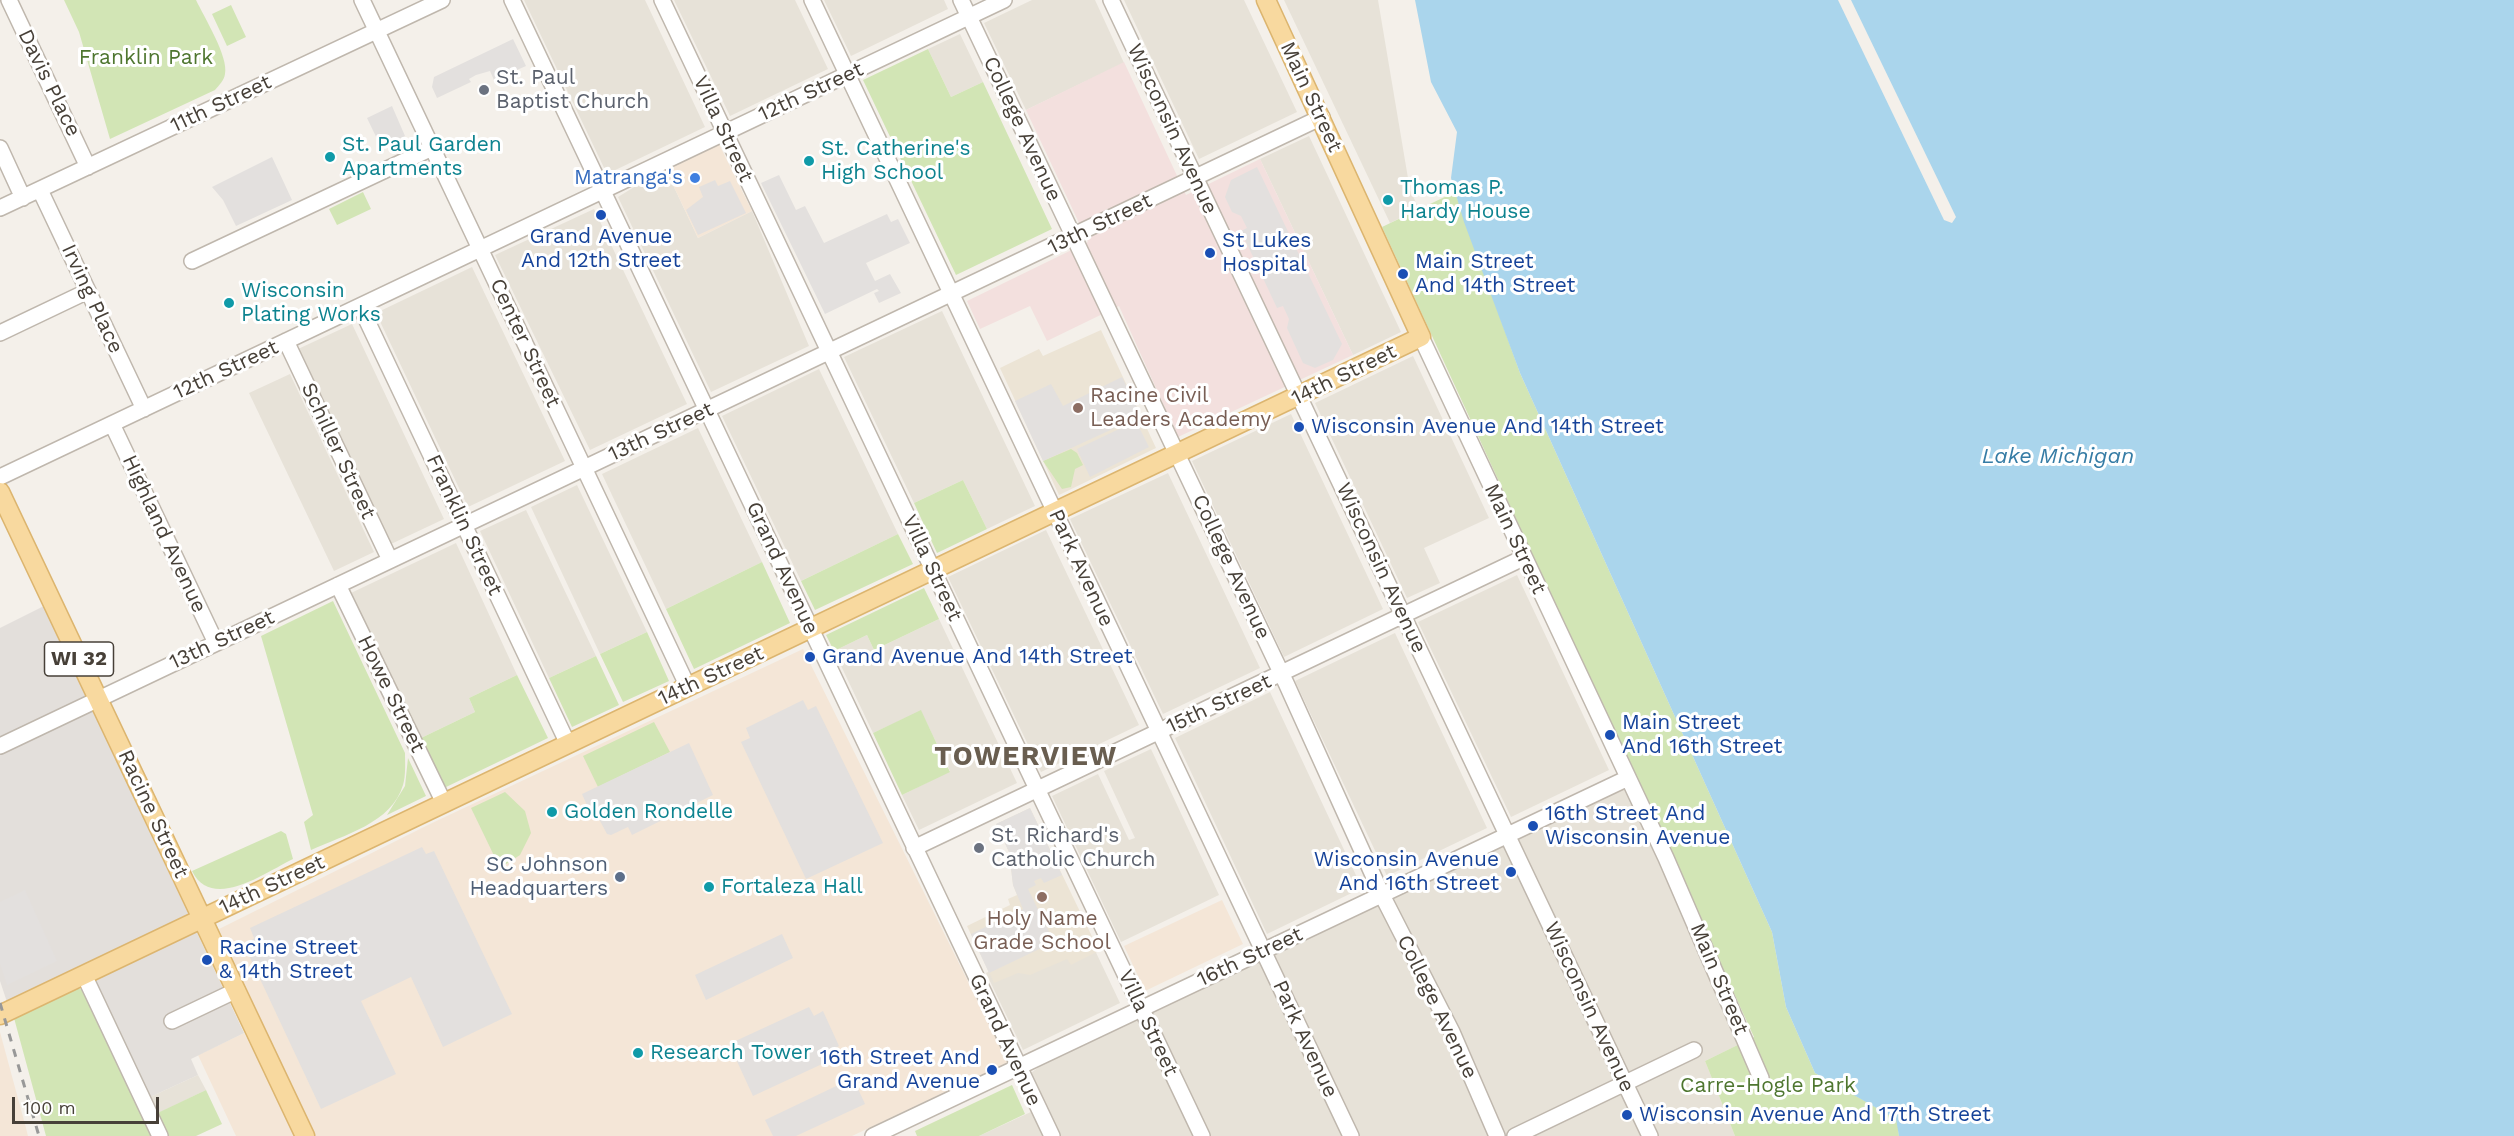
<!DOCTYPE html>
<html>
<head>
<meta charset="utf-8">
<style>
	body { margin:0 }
	#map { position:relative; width:2514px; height:1136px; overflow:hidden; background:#f4f0ea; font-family:"Work Sans",sans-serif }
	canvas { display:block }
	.scale { position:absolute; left:12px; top:1097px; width:147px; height:27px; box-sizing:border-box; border:3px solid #474038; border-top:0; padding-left:8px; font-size:18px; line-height:21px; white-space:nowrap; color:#474038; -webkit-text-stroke:4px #fff; paint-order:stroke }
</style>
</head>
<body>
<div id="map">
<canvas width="2514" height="1136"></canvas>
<div class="scale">100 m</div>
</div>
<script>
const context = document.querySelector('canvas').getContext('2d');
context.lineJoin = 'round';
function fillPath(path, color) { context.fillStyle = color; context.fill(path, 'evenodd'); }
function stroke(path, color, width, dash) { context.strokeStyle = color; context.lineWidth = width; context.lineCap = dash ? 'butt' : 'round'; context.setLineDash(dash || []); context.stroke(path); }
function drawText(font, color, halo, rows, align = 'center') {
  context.font = font + ' "Work Sans",sans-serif'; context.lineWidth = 6; context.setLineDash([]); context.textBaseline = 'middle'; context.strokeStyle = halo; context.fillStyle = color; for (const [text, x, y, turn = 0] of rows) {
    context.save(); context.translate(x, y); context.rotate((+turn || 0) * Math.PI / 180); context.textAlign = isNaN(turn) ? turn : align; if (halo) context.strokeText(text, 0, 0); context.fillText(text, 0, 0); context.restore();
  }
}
fillPath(new Path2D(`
	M 524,0 L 645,0 L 705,127 L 607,174 Z
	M 674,0 L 795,0 L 828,69 L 730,116 Z
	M 824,0 L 944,0 L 948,9 L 851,56 Z
	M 1032,0 L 1095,0 L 1124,63 L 1026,110 L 984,23 Z
	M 1124,0 L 1244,0 L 1297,112 L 1199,159 Z
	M 1284,0 L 1378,0 L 1410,190 L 1419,209 L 1390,223 Z
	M 960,34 L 983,82 L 951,97 L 928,49 Z
	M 1309,136 L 1401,332 L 1353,355 L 1260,159 Z
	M 665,168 L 698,238 L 752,211 L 809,346 L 711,392 L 618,197 Z
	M 594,209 L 687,404 L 590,450 L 495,255 Z
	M 472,267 L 565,461 L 468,507 L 376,313 Z
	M 942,311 L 1035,506 L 987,529 L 963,480 L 914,503 L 844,357 Z
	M 352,324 L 444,519 L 391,544 L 298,349 Z
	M 1413,356 L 1489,518 L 1424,548 L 1440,583 L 1407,598 L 1315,403 Z
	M 819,369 L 898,534 L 801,581 L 722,416 Z
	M 290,374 L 374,552 L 334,571 L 249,393 Z
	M 1291,414 L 1383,609 L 1284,657 L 1192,461 Z
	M 698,428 L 762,562 L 666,609 L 602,474 Z
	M 1168,473 L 1260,668 L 1163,714 L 1070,519 Z
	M 577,485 L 647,632 L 600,654 L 531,507 Z
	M 526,510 L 596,656 L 549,678 L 480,531 Z
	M 1046,530 L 1139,725 L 1041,772 L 948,577 Z
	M 456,543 L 517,675 L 469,698 L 475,712 L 421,738 L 351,593 Z
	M 1517,575 L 1609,770 L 1511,817 L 1418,622 Z
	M 939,619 L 1017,783 L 919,830 L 902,795 L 950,771 L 921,711 L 873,733 L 834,651 L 867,635 L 874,650 Z
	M 1395,633 L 1487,828 L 1387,876 L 1295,681 Z
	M 1270,692 L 1362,888 L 1267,934 L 1175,738 Z
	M 1151,749 L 1219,895 L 1121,942 L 1052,796 L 1098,774 L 1129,840 L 1135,838 L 1104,771 Z
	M 1624,787 L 1680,905 L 1740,1044 L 1705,1061 L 1735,1136 L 979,1136 L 1046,1105 L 1031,1073 L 1044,1063 Z
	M 1091,942 L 1120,1003 L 1023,1050 L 986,973 L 1035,950 Z
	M 198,1075 L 206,1090 L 157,1114 L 150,1097 Z`), '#e7e2d8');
fillPath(new Path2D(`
	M 719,144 L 752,211 L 698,238 L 665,168 Z
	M 803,649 L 1008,1062 L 852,1136 L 236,1136 L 198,1055 L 244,1033 L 252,1048 L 270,1039 L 219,929 L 430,824 Z
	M 1222,900 L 1243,944 L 1145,991 L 1124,946 Z
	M 0,1032 L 26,1128 L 28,1136 L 0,1136 Z`), '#f4e6d7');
fillPath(new Path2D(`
	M 44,606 L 244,1033 L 191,1059 L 198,1075 L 150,1097 L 87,964 L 7,1002 L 0,981 L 0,628 Z`), '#e3dfdb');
fillPath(new Path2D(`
	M 1101,330 L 1156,448 L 1059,495 L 1000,368 L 1039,349 L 1043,356 Z
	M 1030,808 L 1099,951 L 1071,965 L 1067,959 L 1030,975 L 1018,973 L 994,983 L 967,926 L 1010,905 L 1008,899 L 1017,895 L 1013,885 L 1009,852 L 996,824 Z`), '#ece4d5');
fillPath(new Path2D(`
	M 1124,62 L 1186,195 L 1260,159 L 1353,355 L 1178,437 L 1119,306 L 1047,341 L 1030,306 L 980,329 L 967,301 L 1088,242 L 1026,110 Z`), '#f3e0de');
fillPath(new Path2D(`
	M 64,0 L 196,0 C 204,17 229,57 225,74 C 224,81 219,85 215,90 L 110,139 L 79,32 Z
	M 231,5 L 246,37 L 227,46 L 212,14 Z
	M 928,49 L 951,97 L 983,82 L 1052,229 L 956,275 L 863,80 Z
	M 363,192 L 371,209 L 337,225 L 329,209 Z
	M 1455,192 L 1520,373 L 1772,932 L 1786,1007 L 1815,1073 L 1897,1119 L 1899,1136 L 1735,1136 L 1705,1061 L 1754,1037 L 1382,227 Z
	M 1071,449 L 1077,453 L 1083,465 L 1075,469 L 1071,487 L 1062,489 L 1043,461 Z
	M 963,480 L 987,529 L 937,553 L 914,503 Z
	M 898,534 L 913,564 L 815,610 L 801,581 Z
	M 762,562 L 790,623 L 694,669 L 666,609 Z
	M 924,588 L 939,619 L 874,650 L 867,635 L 834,651 L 826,635 Z
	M 333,601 L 405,753 C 405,763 406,775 403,785 C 392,823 344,835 311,850 L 304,822 L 313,815 L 261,636 Z
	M 647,632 L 669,681 L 623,702 L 600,654 Z
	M 596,656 L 619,705 L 572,727 L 549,678 Z
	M 517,675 L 548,738 L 444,788 L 421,738 L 475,712 L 469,698 Z
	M 921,710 L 950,772 L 902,795 L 873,733 Z
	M 654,722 L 670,752 L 598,787 L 583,756 Z
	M 408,758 L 426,796 L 387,815 L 405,786 Z
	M 505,792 L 525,811 L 531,833 L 520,855 L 500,868 L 471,808 Z
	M 281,831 L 286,834 L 293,859 C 266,872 212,912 192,871 Z
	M 77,988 L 83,990 L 145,1119 L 206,1090 L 222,1124 L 196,1136 L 46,1136 L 14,1018 Z
	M 1012,1085 L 1025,1114 L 979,1136 L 917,1136 L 915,1131 Z`), '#d2e5b5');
fillPath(new Path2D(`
	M 513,39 L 526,66 L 494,80 L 490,71 L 476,75 L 469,79 L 471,82 L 437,98 L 432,87 L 434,77 Z
	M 392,106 L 405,136 L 381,147 L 367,118 Z
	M 272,157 L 292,200 L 236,226 L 223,200 L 212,187 Z
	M 1257,167 L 1342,344 L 1333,360 L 1315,368 L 1303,363 L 1287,328 L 1289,319 L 1283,306 L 1277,308 L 1241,231 L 1247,228 L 1241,216 L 1232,212 L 1225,197 L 1231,180 Z
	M 779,175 L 796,210 L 805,206 L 824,243 L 887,214 L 891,222 L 898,219 L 910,243 L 866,263 L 875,281 L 890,274 L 901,293 L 879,303 L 874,293 L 879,291 L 877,289 L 825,314 L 761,183 Z
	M 715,180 L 718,186 L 730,181 L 746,213 L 698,235 L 686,210 L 703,197 L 699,187 Z
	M 1122,377 L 1141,416 L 1043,461 L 1015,401 L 1051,384 L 1063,406 Z
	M 1136,421 L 1149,447 L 1090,477 L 1077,449 Z
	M 803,700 L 808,710 L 816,706 L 883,843 L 806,879 L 741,742 L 750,738 L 746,728 Z
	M 689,743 L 713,795 L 632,835 L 628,827 L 611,835 L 607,834 L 599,819 L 590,812 L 582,794 Z
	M 1030,808 L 1062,875 L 1044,883 L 1041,878 L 1034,881 L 1036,885 L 1028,889 L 1054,942 L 989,973 L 971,934 L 1023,909 L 1013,885 L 1009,852 L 996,824 Z
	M 422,847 L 426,854 L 434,851 L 512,1014 L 443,1047 L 411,977 L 361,1001 L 396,1074 L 321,1109 L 245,947 L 254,938 L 250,928 Z
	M 25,890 L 57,961 L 7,985 L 0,964 L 0,902 Z
	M 782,934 L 793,958 L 706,1000 L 695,975 Z
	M 809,1007 L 814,1016 L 823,1011 L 839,1046 L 830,1051 L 833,1059 L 753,1096 L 729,1044 Z
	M 853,1078 L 865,1104 L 796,1136 L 773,1136 L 765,1120 Z`), '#e3e0de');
fillPath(new Path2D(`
	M 1415,0 L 2514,0 L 2514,1136 L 1899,1136 L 1896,1119 L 1815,1073 L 1786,1007 L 1772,932 L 1520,373 L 1464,222 L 1451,178 L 1457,132 L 1431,82 Z`), '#aad5ec');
fillPath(new Path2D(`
	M 1838,0 L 1851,0 L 1956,217 L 1952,223 L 1944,220 Z`), '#f4f0ea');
const minor = new Path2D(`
	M 9,0 L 88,167
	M 362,0 L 688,687
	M 512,0 L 1052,1136
	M 662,0 L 1202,1136
	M 812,0 L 1351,1136
	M 961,0 L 1286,683 L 1382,895 L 1452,1032 L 1497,1136
	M 1111,0 L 1650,1136
	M 0,148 L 23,198
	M 40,190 L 144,409
	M 0,208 L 442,0
	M 192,261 L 432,148
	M 360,306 L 568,744
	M 0,333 L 88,291
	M 1421,337 L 1666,858 L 1761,1078
	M 286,341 L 390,560
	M 112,424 L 216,643
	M 0,477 L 1004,0
	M 338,585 L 444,803
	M 0,746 L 1322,117
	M 914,848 L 1523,558
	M 84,975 L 160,1136
	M 172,1021 L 237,990
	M 873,1136 L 1628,778
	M 1515,1136 L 1694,1050`);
const major = new Path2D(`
	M 0,492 L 305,1136
	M 0,1015 L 1421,337 L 1266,0`);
stroke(minor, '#bfb7ad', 18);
stroke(major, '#dcb56f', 21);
stroke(minor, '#fff', 15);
stroke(major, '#f8d99f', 18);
stroke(new Path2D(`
	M 0,1003 L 39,1136`), '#989898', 3, [8, 8]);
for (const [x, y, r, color] of [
	[484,90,6,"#6b7280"],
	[330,157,6,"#0f9aa8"],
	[809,161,6,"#0f9aa8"],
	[695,178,6,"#3f7fe0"],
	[1388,200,6,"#0f9aa8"],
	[601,215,6,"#1a4fb4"],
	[1210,253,6,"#1a4fb4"],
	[1403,274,6,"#1a4fb4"],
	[229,303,6,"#0f9aa8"],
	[1078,408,6,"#8d6e63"],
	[1299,427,6,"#1a4fb4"],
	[810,657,6,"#1a4fb4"],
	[1610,735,6,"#1a4fb4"],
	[552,812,6,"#0f9aa8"],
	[1533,826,6,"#1a4fb4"],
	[979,848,6,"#6b7280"],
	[1511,872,6,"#1a4fb4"],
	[620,877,6,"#5c6f8a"],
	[709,887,6,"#0f9aa8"],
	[1042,897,6,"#8d6e63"],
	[207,960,6,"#1a4fb4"],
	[638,1053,6,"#0f9aa8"],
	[992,1070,6,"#1a4fb4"],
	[1627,1115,6,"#1a4fb4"]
]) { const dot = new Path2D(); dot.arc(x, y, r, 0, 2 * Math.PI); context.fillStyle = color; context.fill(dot); stroke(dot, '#fff', 2); }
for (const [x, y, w] of [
	[79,659,69]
]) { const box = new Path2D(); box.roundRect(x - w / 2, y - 17, w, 34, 4.5); context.fillStyle = '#fff'; context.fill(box); stroke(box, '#474038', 1.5); }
drawText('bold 20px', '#474038', null, [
	["WI 32",79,659]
]);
drawText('21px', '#4e762f', '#fff', [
	["Franklin Park",146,58],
	["Carre-Hogle Park",1768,1086]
]);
drawText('21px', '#5b616d', '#fff', [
	["St. Paul",496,78],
	["Baptist Church",496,102],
	["St. Richard's",991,836],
	["Catholic Church",991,860]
], 'left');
drawText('21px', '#474038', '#fff', [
	["Davis Place",49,83,64],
	["12th Street",811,92,-25],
	["Main Street",1311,97,65],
	["11th Street",221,104,-25],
	["Villa Street",723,129,65],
	["College Avenue",1022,129,65],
	["Wisconsin Avenue",1172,129,65],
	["13th Street",1100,224,-26],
	["Irving Place",92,299,65],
	["Center Street",525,343,65],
	["12th Street",226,370,-25],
	["14th Street",1344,375,-26],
	["13th Street",661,432,-25],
	["Schiller Street",338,451,65],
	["Franklin Street",464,525,65],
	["Highland Avenue",164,534,65],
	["Main Street",1515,539,65],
	["College Avenue",1231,567,65],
	["Grand Avenue",782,568,65],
	["Villa Street",932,568,65],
	["Park Avenue",1081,568,65],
	["Wisconsin Avenue",1381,568,65],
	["13th Street",222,640,-25],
	["14th Street",711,676,-25],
	["Howe Street",391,694,64],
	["15th Street",1219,704,-25],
	["Racine Street",153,814,65],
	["14th Street",272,885,-25],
	["16th Street",1250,957,-25],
	["Main Street",1719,979,67],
	["College Avenue",1437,1007,64],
	["Wisconsin Avenue",1589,1007,65],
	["Villa Street",1148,1023,65],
	["Park Avenue",1305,1039,65],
	["Grand Avenue",1005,1040,65]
]);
drawText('21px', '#0d838f', '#fff', [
	["St. Paul Garden",342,145],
	["Apartments",342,169],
	["St. Catherine's",821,149],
	["High School",821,173],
	["Thomas P.",1400,188],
	["Hardy House",1400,212],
	["Wisconsin",241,291],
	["Plating Works",241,315],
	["Golden Rondelle",564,812],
	["Fortaleza Hall",721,887],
	["Research Tower",650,1053]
], 'left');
drawText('21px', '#366cbe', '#fff', [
	["Matranga's",683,178]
], 'right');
drawText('21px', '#164399', '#fff', [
	["Grand Avenue",601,237,"center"],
	["And 12th Street",601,261,"center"],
	["St Lukes",1222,241],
	["Hospital",1222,265],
	["Main Street",1415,262],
	["And 14th Street",1415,286],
	["Wisconsin Avenue And 14th Street",1311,427],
	["Grand Avenue And 14th Street",822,657],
	["Main Street",1622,723],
	["And 16th Street",1622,747],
	["16th Street And",1545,814],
	["Wisconsin Avenue",1545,838],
	["Wisconsin Avenue",1499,860,"right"],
	["And 16th Street",1499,884,"right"],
	["Racine Street",219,948],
	["& 14th Street",219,972],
	["16th Street And",980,1058,"right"],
	["Grand Avenue",980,1082,"right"],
	["Wisconsin Avenue And 17th Street",1639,1115]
], 'left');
drawText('21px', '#785e54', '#fff', [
	["Racine Civil",1090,396],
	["Leaders Academy",1090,420],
	["Holy Name",1042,919,"center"],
	["Grade School",1042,943,"center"]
], 'left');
drawText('21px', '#4e5e75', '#fff', [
	["SC Johnson",608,865],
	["Headquarters",608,889]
], 'right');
drawText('italic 22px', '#367ca5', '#fff', [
	["Lake Michigan",2058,457]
]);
context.letterSpacing = '1.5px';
drawText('bold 27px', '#695e50', '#fff', [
	["TOWERVIEW",1026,757]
]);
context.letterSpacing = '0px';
</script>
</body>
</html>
